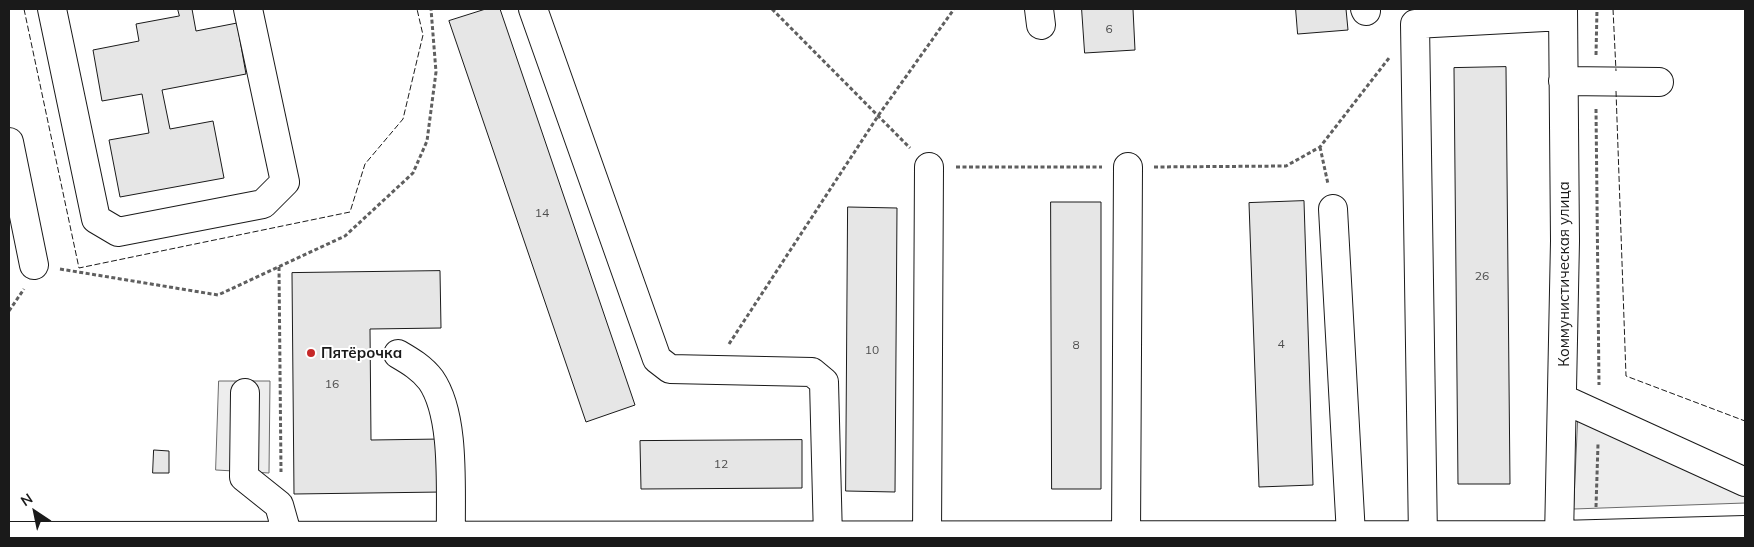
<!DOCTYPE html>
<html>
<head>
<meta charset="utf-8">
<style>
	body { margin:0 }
	#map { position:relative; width:1754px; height:547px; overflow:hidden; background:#fff; font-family:Mulish,sans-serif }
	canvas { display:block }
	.frame { position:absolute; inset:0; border:10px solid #1a1a1a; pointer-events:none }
	.north { position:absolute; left:10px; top:487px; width:50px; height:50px; -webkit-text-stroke:4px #fff; paint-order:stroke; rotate:326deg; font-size:14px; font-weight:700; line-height:20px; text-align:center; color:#1a1a1a }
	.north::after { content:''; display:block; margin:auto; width:18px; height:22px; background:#1a1a1a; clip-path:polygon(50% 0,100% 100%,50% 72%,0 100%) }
</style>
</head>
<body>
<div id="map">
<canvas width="1754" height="547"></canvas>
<div class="frame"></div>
<div class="north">N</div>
</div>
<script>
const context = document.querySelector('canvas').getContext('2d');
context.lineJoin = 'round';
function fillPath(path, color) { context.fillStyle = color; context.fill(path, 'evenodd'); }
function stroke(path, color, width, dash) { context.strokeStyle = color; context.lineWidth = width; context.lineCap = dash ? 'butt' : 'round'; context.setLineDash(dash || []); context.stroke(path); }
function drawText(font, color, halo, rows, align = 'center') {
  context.font = font + ' Mulish,sans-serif'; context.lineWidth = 4; context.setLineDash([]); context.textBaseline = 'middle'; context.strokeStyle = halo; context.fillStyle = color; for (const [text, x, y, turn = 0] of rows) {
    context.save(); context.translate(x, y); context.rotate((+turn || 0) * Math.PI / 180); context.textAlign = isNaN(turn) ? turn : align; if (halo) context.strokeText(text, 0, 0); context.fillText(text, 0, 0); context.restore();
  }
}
const built = new Path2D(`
	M 219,381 L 270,381 L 269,473 L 216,470 Z
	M 1578,420 L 1745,495 L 1745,503 L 1574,509 Z`);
fillPath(built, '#ededed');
stroke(built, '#6a6a6a', 1);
const building = new Path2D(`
	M 178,9 L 192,9 L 196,31 L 237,23 L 246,74 L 162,90 L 170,129 L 213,121 L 224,178 L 120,197 L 109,140 L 149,133 L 142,94 L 102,101 L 93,50 L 139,41 L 136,24 L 179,16 Z
	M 486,9 L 500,9 L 635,405 L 586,422 L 449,21 Z
	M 1082,9 L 1133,9 L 1135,50 L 1085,53 Z
	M 1296,9 L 1346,9 L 1348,30 L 1298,34 Z
	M 1506,67 L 1510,484 L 1458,484 L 1454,68 Z
	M 1304,201 L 1313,485 L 1259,487 L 1249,203 Z
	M 1051,202 L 1101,202 L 1101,489 L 1052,489 Z
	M 848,207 L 897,208 L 895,492 L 846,491 Z
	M 440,271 L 441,328 L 370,329 L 371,440 L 441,439 L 442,492 L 294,494 L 292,273 Z
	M 802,440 L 802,488 L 641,489 L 640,441 Z
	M 154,450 L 169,451 L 169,473 L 153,473 Z`);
fillPath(building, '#e6e6e6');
stroke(building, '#1a1a1a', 1);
const minor = new Path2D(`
	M 52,9 L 96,219 L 118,232 L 263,204 L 285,182 L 248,9
	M 533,9 L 657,359 L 670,369 L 812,372 L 824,382 L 828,538
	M 1039,9 L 1041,25
	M 1365,9 L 1366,11
	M 1563,81 L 1659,82
	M 9,142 L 34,265
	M 1333,209 L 1351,535
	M 398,354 C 410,361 422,368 431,380 C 456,416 450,491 451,535
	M 245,393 L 244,477 L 279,505 L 288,537
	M 1563,399 L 1745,482
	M 1126,535 L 1128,167
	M 9,536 L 1559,535 L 1745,530
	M 927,536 L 929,167
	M 1423,538 L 1415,24 L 1563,16
	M 1559,538 L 1565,241 L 1563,9`);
stroke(minor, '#1a1a1a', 30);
stroke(new Path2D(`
	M 772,9 L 910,148
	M 1596,55 L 1597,9
	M 1596,109 L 1599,385
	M 1320,147 L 1328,184
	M 956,167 L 1102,167
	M 1154,167 L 1286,166 L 1320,147 L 1389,58
	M 279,267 L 281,472
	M 60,269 L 218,295 L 345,236 L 413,173 L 427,141 L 436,72 L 431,9
	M 9,311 L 24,289
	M 729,344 L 878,116 L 954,9
	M 1596,507 L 1598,444`), '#5f5f5f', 3, [4, 2.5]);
stroke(minor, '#fff', 28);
stroke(new Path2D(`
	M 24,9 L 79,268 L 350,212 L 365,164 L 403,119 L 423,35 L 417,9
	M 1613,9 L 1616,71
	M 1616,91 L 1626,376 L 1745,421`), '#1a1a1a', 1, [6, 2.5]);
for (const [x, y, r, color] of [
	[311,353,5,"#c62828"]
]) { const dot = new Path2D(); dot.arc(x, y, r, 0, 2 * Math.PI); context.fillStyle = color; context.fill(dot); stroke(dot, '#fff', 2); }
drawText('12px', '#4d4d4d', null, [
	["6",1109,29],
	["14",542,213],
	["26",1482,276],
	["4",1281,344],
	["8",1076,345],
	["10",872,350],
	["16",332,384],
	["12",721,464]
]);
drawText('15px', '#1a1a1a', '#fff', [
	["Коммунистическая улица",1564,274,-90]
]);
drawText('bold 15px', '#1a1a1a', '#fff', [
	["Пятёрочка",321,353]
], 'left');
</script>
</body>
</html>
